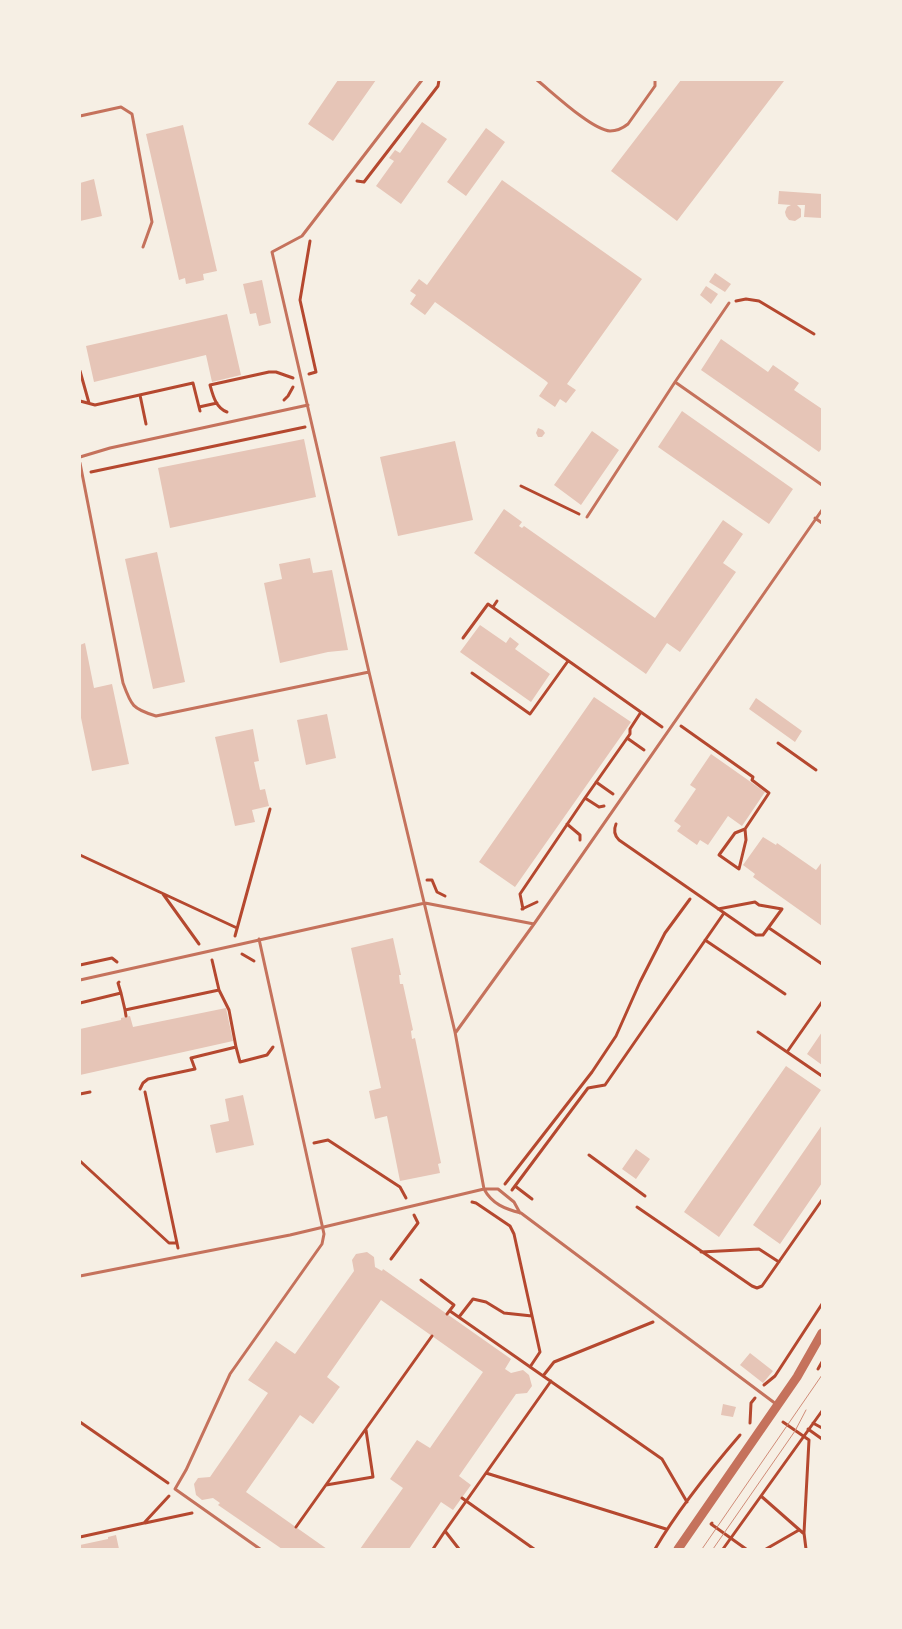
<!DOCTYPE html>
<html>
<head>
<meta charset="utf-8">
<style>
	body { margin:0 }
	#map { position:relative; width:902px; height:1629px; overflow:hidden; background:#f6efe4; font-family:"PT Sans",sans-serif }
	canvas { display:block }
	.frame { position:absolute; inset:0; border:81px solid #f6efe4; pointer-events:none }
</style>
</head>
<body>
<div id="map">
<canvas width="902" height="1629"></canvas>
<div class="frame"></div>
</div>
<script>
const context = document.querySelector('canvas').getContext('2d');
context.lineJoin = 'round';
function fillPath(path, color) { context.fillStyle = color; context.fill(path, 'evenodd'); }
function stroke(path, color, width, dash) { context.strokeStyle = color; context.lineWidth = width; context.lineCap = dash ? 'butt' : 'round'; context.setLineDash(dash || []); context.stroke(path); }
fillPath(new Path2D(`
	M 338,80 L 376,80 L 333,141 L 308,124 Z
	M 681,80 L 783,80 L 784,81 L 677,221 L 611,171 Z
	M 422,122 L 447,139 L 401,204 L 376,186 L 394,161 L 389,158 L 395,150 L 400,153 Z
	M 183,125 L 217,271 L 203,274 L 204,280 L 186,284 L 185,278 L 179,280 L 146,134 Z
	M 486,128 L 505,142 L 466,196 L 447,182 Z
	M 94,179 L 102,216 L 80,221 L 80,183 Z
	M 502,180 L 642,279 L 567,384 L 576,390 L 566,403 L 560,399 L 555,407 L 539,396 L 548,383 L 546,381 L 435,302 L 425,315 L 410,304 L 416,295 L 410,291 L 419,279 L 427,285 Z
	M 779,191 L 822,194 L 822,218 L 804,217 L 805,205 L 797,205 L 801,209 L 801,217 L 795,221 L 789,220 L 786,216 L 785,212 L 787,207 L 791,205 L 778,204 Z
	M 715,273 L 731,284 L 725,292 L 709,282 Z
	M 262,280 L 271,323 L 259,326 L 256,313 L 250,314 L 243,284 Z
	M 706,286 L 718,294 L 711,304 L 700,295 Z
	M 227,314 L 241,375 L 212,382 L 206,355 L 94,382 L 86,346 Z
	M 721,339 L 768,372 L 773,365 L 799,383 L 794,390 L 822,409 L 822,448 L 819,452 L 701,370 Z
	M 682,411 L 793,489 L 769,524 L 658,447 Z
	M 538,428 L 543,430 L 545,433 L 542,437 L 538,437 L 536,433 Z
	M 592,431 L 619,450 L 581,505 L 554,485 Z
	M 304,439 L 316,497 L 170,528 L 158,468 Z
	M 455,441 L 473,520 L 398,536 L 380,457 Z
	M 504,509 L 522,522 L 519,526 L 522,528 L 524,526 L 655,618 L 723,520 L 743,534 L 723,563 L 736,572 L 680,652 L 667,643 L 646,674 L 474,553 Z
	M 157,552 L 185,682 L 153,689 L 125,559 Z
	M 310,558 L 313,573 L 332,570 L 348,650 L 328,652 L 280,663 L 264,583 L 282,579 L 279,564 Z
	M 480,625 L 506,643 L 510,637 L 519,644 L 515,649 L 550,674 L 531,702 L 460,652 Z
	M 85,643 L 94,688 L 112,684 L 129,764 L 92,771 L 80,713 L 80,645 Z
	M 594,697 L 631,722 L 515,887 L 479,862 Z
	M 756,698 L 802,731 L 795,742 L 749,709 Z
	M 327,714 L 336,758 L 306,765 L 297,720 Z
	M 253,729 L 259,761 L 254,762 L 260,790 L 265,789 L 269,806 L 252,810 L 255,822 L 235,826 L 215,737 Z
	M 711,754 L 765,792 L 742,826 L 728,816 L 708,845 L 700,840 L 697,845 L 677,831 L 681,826 L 674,821 L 696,789 L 690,785 Z
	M 763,837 L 776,845 L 777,843 L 816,870 L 822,862 L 822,926 L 753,877 L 755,874 L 743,865 Z
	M 393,938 L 401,975 L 399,975 L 400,984 L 403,984 L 413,1030 L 411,1031 L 412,1039 L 415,1038 L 441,1163 L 438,1164 L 440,1173 L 400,1181 L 387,1116 L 375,1119 L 369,1091 L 381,1088 L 351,948 Z
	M 226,1008 L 233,1041 L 80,1075 L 80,1029 L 121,1020 L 121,1018 L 130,1016 L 133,1027 Z
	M 822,1032 L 822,1065 L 807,1054 Z
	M 786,1066 L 821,1090 L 719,1237 L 684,1212 Z
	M 243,1095 L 254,1145 L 216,1153 L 210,1125 L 229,1121 L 225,1099 Z
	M 822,1125 L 822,1183 L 780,1244 L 753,1225 Z
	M 636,1149 L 650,1159 L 636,1179 L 622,1169 Z
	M 367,1252 L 374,1257 L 375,1267 L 382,1271 L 383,1269 L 511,1359 L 505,1369 L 511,1373 L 523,1370 L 529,1375 L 532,1386 L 527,1393 L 516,1394 L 459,1476 L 471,1485 L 453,1510 L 441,1502 L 409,1549 L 360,1549 L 403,1488 L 390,1479 L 417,1440 L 430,1448 L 483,1372 L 381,1300 L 327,1377 L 340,1387 L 339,1388 L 313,1424 L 300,1415 L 246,1492 L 327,1549 L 282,1549 L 218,1505 L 220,1503 L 213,1498 L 202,1500 L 196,1495 L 194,1484 L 198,1478 L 210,1477 L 268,1393 L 248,1380 L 276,1341 L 295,1354 L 354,1271 L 352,1260 L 356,1254 Z
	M 750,1353 L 773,1371 L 763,1383 L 740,1365 Z
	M 723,1404 L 736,1407 L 733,1417 L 721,1415 Z
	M 116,1535 L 119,1549 L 80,1549 L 80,1545 L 108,1539 L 108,1537 Z`), '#e6c5b7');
stroke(new Path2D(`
	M 357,181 L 364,182 L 438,86 L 439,80
	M 736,301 L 746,299 L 759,301 L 814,334
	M 80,371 L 89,403
	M 309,374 L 316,372 L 300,300 L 310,241
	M 140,395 L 146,424
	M 284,400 L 288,396 L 293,387
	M 80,401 L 95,405 L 193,383 L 200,411
	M 199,407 L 217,403
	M 227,412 C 216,408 213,396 210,385 L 269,372 L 276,372 L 293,378
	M 91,472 L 305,427
	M 521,486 L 579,514
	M 493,607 L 497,601
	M 463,638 L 488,604 L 662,727
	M 472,673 L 530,714 L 568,661
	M 681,726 L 753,777 L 752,780 L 769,793 L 745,829 L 735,833 L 719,855 L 739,869 L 746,840 L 745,829
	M 627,738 L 644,750
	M 778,743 L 816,770
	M 596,782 L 613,794
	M 585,798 L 630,734 L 630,729 L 641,712
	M 567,824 L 580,835 L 580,840
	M 616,824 C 613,831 615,836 619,840 L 756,935 L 763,935 L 782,909 L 759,905 L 755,902 L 718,909
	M 80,855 L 237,928
	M 427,880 L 432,880 L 437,892 L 445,896
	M 163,894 L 199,944
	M 522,909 L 537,902
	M 523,909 L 520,894 L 585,798 L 599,807 L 604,806
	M 769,928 L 822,964
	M 235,936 L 270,809
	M 705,940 L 785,994
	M 242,954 L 254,961
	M 80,965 L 112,958 L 117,962
	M 219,990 L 229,1010 L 236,1047
	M 121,993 L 125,1010 L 219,990 L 212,960
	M 80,1003 L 121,993 L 118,983 L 119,982
	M 125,1010 L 126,1016
	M 758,1032 L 787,1052 L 822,1002
	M 787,1052 L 822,1076
	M 140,1089 L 143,1083 L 148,1079 L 195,1069 L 191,1058 L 236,1047 L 240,1062 L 267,1055 L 273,1047
	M 145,1092 L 178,1248
	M 80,1094 L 90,1092
	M 314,1143 L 328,1140 L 400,1187 L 406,1198
	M 589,1155 L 645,1196
	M 80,1161 L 169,1243 L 177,1243
	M 505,1184 L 592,1072 L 616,1036 L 640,982 L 665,933 L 690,899
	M 515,1186 L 532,1199
	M 512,1190 L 588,1088 L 605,1085 L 724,913
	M 472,1202 L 476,1203 L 510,1226 L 514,1234 L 540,1352 L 530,1367
	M 637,1207 L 752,1286 L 757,1288 L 762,1286 L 822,1200
	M 701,1252 L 759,1249 L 779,1262
	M 391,1259 L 418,1223 L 414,1215
	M 421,1280 L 454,1305 L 447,1314
	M 450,1311 L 662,1459 L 687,1502
	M 459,1317 L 473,1299 L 486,1302 L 504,1313 L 532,1316
	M 818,1369 L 822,1362
	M 543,1376 L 554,1362 L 653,1322
	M 764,1385 L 775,1376 L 822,1304
	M 80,1422 L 168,1483
	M 783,1422 L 809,1440 L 804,1533 L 806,1549
	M 750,1423 L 751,1403 L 755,1398
	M 813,1423 L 822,1428
	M 808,1429 L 822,1439
	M 486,1473 L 551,1381
	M 326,1485 L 373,1477 L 366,1430
	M 761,1496 L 803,1533
	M 462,1498 L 534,1549
	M 145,1523 L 192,1513
	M 712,1523 L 711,1524 L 746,1549
	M 296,1527 L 432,1336
	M 80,1537 L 144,1523 L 169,1496
	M 433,1549 L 445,1531
	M 459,1549 L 445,1531 L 486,1473 L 666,1529
	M 655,1549 C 679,1508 709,1471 740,1435
	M 723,1549 L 822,1411
	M 766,1549 L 799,1530`), '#b5482f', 3);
stroke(new Path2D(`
	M 422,80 L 302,236 L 272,252 L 369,672 L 455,1032 L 484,1189 C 492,1204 505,1209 521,1213 L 776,1404
	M 537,80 C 552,92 592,130 610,131 C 617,131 623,128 628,124 L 655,86 L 655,80
	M 80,116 L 121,107 L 132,114 L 152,222 L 143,247
	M 675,382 L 729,303
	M 80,457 L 110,448 L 308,405
	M 80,463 L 123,683 C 131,705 132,709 156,716 L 369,672
	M 587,517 L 675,382 L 822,485
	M 815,518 L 822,523
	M 259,939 L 324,1234 L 322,1244 L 317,1251 L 230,1374 L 186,1470 L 175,1489 L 260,1549
	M 80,980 L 425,903 L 534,924
	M 456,1032 L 534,924 L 822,510
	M 80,1276 L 290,1235 L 484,1189 L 498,1189 L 514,1202 L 520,1213`), '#c5725c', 3);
stroke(new Path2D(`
	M 678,1549 L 797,1377 L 822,1333`), '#c5725c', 9);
stroke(new Path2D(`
	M 702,1549 L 822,1375
	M 713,1549 L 795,1431 L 806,1410`), '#cf8b77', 1);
</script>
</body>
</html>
